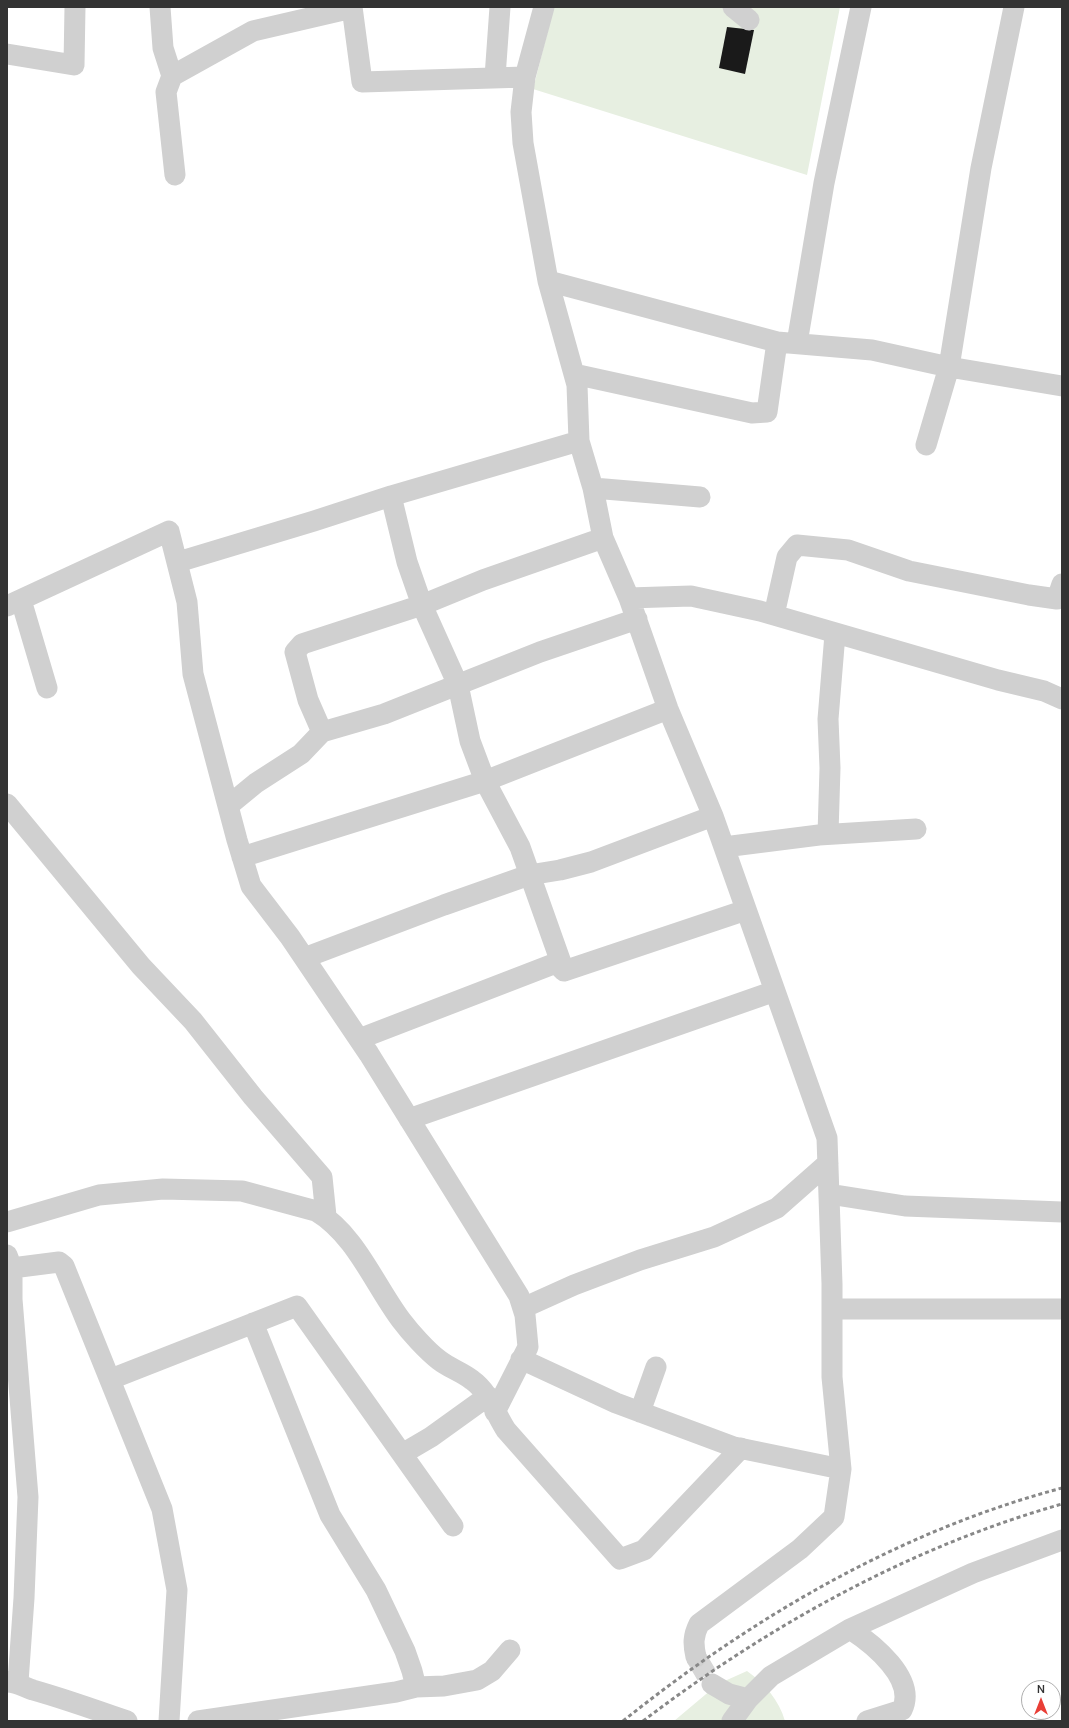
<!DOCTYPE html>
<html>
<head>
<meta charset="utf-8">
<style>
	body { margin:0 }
	#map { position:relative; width:1069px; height:1728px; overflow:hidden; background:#fff; font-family:Manrope,sans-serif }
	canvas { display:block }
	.frame { position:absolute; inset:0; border:8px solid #333; pointer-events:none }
	.north { position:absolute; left:1021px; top:1680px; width:40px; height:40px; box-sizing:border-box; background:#fff; border:1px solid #adadad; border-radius:50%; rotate:0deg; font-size:11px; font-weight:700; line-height:16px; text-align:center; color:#333 }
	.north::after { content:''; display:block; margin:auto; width:14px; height:18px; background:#e93e36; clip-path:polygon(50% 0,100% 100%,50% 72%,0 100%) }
</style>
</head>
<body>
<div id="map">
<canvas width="1069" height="1728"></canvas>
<div class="frame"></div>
<div class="north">N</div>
</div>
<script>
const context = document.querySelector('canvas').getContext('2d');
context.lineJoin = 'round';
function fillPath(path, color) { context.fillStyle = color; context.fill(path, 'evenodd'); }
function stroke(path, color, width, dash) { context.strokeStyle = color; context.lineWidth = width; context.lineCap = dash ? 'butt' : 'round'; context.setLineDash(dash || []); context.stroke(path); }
fillPath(new Path2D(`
	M 554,7 L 840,7 L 807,175 L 533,89 Z
	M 747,1671 C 765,1684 779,1700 785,1721 L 674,1721 L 718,1684 Z`), '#e7efe1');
fillPath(new Path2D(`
	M 727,27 L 754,30 L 745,74 L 719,68 Z`), '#1a1a1a');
stroke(new Path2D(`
	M 696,1657 L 712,1684`), '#d6d6d6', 21, [21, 10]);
stroke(new Path2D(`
	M 160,7 L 163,48 L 172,76
	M 352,7 L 362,82 L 525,77
	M 544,7 L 525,77 L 521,112 L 523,143 L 548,281 L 577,385 L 579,441 L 593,488 L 603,538 L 629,598 L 668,709 L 713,816 L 827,1138 L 832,1284 L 832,1377 L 841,1469 L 834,1517 L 800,1549 L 699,1624 C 693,1636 693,1644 696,1657
	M 733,7 L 749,20
	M 7,54 L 74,65 L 75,7
	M 495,77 L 500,7
	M 175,175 L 166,92 L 172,76 L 253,31 L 352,8
	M 548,281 L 777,342 L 872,350 L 949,367 L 1062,386
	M 797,343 L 824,183 L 861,7
	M 574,374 L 752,413 L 767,412 L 777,342
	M 926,445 L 949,367 L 981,168 L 1014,7
	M 593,488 L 700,497
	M 391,496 L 407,562 L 422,605 L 458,685 L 470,741 L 485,781 L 520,847 L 564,971
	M 178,562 L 314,521 L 391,496 L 579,441
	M 629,598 L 691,596 L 760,611 L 998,680 L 1044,691 L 1062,699
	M 21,600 L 47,688
	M 7,606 L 169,531 L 187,602 L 193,674 L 237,840 L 251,886 L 290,937 L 369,1054 L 519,1296 L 525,1315 L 528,1347 L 495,1412
	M 774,615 L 787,557 L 797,545 L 848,550 L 909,571 L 1029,595 L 1057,599 L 1062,584
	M 322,732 L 308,700 L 295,652 L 302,644 L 422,605 L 483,580 L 603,538
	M 7,804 L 141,966 L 193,1021 L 253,1097 L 322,1177 L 326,1216
	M 228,806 L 256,783 L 301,754 L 322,732 L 384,714 L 540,652 L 637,619
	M 828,834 L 830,768 L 828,719 L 835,634
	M 724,847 L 819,835 L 916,829
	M 242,857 L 485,781 L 668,709
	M 304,958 L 444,905 L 529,875 L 560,870 L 591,862 L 713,816
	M 564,971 L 746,910
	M 359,1039 L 556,963 L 564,971
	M 409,1119 L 775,991
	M 829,1194 L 905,1206 L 1062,1212
	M 7,1222 L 99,1195 L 163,1189 L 242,1191 L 316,1211 C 356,1235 374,1284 401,1320 C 410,1332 427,1351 439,1360 C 449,1368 462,1372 472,1380 C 489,1392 495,1413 506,1430 L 620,1559 L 644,1550 L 741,1448
	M 7,1255 L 12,1268 L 12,1299 L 28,1497 L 24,1598 L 18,1682
	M 12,1268 L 59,1262 L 64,1266 L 162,1509 L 177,1590 L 169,1721
	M 523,1308 L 574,1285 L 640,1260 L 714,1237 L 777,1208 L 828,1163
	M 832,1309 L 1062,1309
	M 253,1323 L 330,1515 L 376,1590 L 405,1651 L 412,1671 L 416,1687
	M 521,1359 L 616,1403 L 734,1447 L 841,1469
	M 111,1379 L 297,1306 L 453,1526
	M 640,1412 L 656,1367
	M 402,1454 L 431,1437 L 488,1396
	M 850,1629 C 873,1644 917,1679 902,1710 L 867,1721
	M 7,1682 C 17,1682 24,1687 33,1690 C 65,1699 96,1710 127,1721
	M 712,1684 L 729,1694 L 748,1699
	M 198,1721 L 396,1692 L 416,1687 L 444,1686 L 477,1680 L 492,1671 L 510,1650
	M 732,1721 L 748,1699 L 771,1676 L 850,1629 L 973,1573 L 1062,1540`), '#d0d0d0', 21);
stroke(new Path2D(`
	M 623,1721 C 753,1617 900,1531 1062,1488
	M 643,1721 C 768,1626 910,1547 1062,1504`), '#888', 3, [4, 3]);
</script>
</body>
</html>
